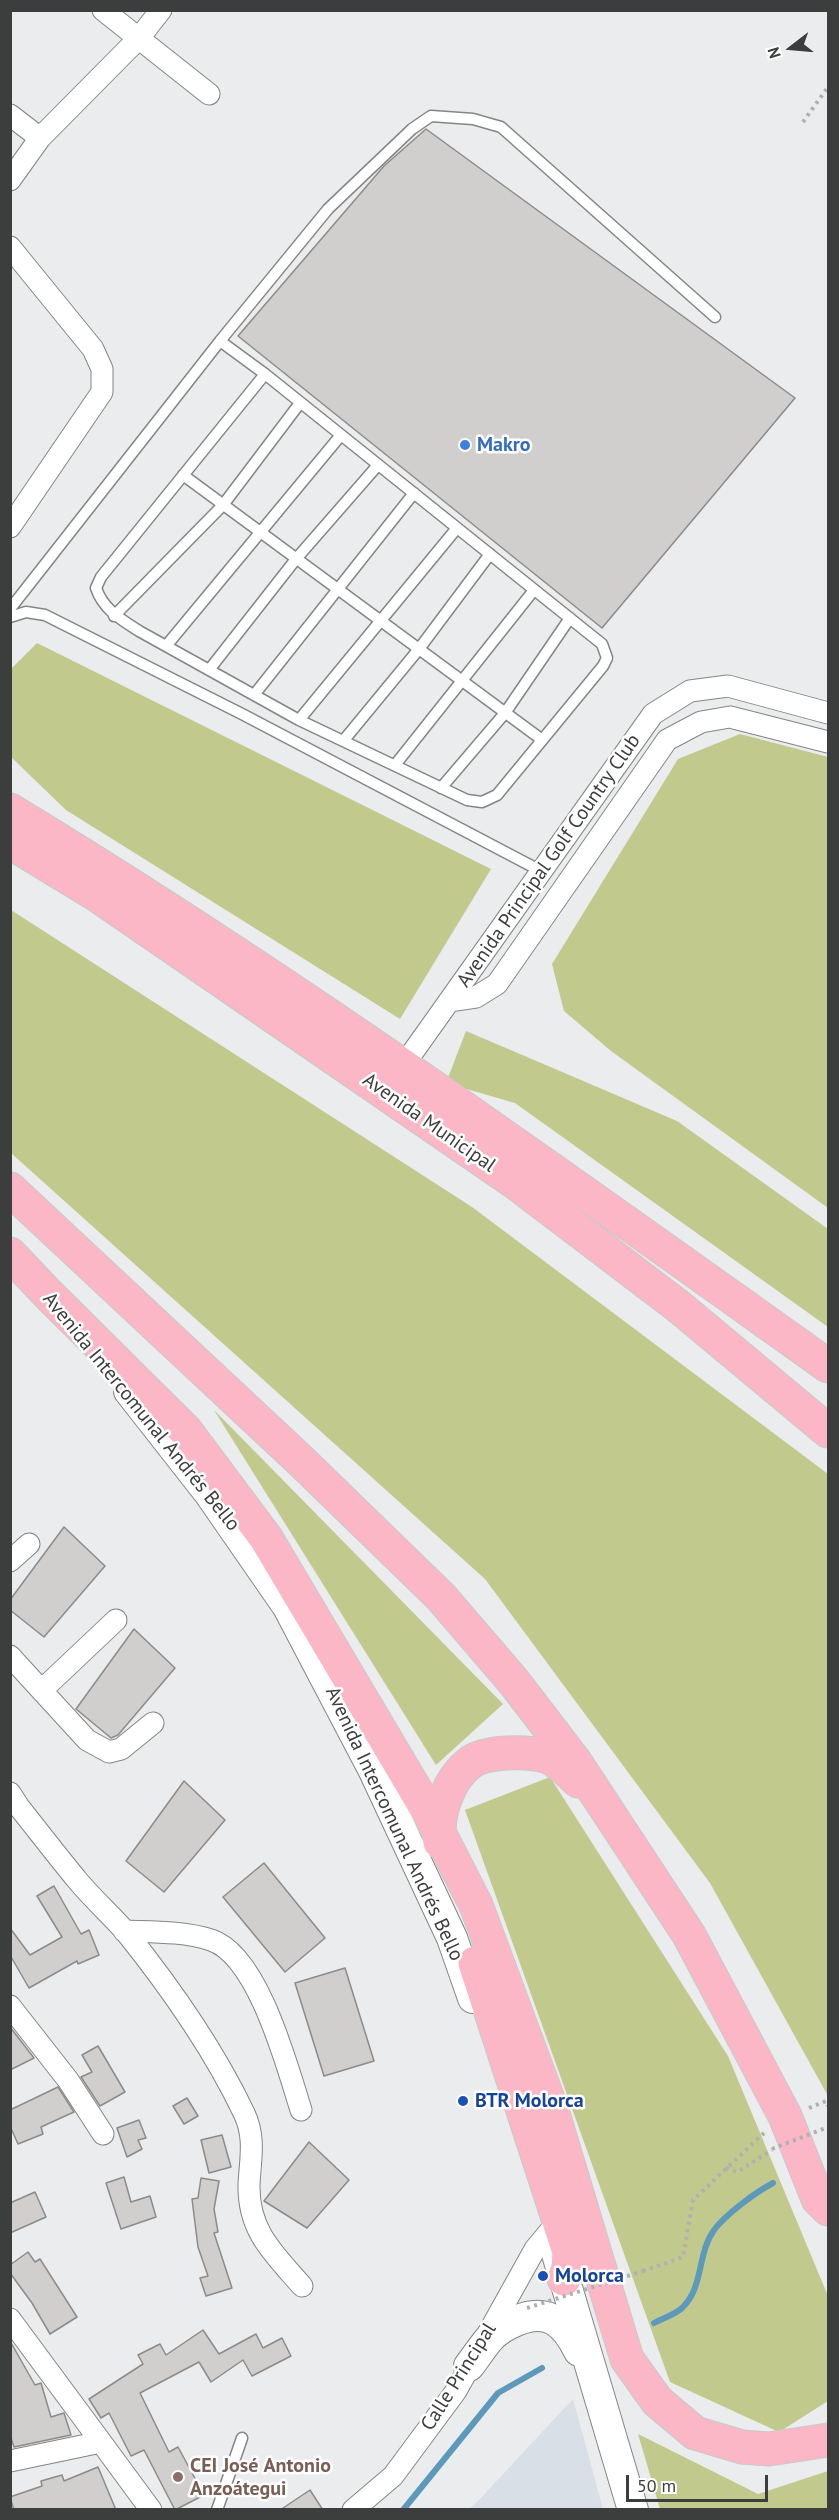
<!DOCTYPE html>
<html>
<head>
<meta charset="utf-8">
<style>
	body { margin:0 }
	#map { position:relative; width:839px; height:2520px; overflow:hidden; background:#eaeced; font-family:"PT Sans",sans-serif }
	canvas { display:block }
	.frame { position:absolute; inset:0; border:12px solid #3c3d3d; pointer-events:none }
	.north { position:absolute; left:761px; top:18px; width:60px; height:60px; -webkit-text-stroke:4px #fff; paint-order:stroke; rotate:254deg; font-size:16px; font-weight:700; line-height:24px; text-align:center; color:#3c3d3d }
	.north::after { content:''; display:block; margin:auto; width:21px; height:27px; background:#3c3d3d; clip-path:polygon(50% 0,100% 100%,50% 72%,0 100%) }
	.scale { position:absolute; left:626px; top:2475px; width:142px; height:27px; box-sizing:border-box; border:3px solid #3c3d3d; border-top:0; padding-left:8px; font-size:18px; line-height:21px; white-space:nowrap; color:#3c3d3d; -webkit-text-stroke:4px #fff; paint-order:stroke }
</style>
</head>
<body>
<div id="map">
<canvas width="839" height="2520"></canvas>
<div class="frame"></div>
<div class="north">N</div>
<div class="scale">50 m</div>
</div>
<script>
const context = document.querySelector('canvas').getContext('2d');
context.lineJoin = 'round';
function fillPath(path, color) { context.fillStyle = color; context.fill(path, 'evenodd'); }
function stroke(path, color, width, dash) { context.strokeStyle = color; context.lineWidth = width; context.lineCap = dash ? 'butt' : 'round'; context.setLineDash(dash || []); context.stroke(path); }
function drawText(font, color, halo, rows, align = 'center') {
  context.font = font + ' "PT Sans",sans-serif'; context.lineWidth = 5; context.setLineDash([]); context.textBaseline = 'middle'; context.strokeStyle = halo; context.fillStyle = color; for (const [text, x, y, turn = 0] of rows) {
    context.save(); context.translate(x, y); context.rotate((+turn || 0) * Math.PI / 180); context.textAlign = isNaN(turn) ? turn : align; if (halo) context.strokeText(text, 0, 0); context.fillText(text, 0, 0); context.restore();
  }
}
fillPath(new Path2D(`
	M 573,2399 L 603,2509 L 469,2509 L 478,2501 Z`), '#d8dfe6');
fillPath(new Path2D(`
	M 37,643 L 491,869 L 400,1019 L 66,810 L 11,757 L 11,669 Z
	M 740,734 L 828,757 L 828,1208 L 611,1051 L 564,1011 L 552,964 L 678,759 Z
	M 11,910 L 472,1207 L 828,1474 L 828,2096 L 710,1883 L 485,1579 L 11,1153 Z
	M 466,1031 L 677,1121 L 828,1229 L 828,1327 L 515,1103 L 446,1083 Z
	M 214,1410 L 503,1704 L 436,1765 Z
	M 550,1777 L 728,2056 L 828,2296 L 828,2401 L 779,2432 L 670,2382 L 465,1810 Z
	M 638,2434 L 758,2494 L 828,2471 L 828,2509 L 660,2509 Z`), '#c2c98d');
stroke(new Path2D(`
	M 654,2323 C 663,2318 677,2314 683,2307 C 704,2286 697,2254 714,2230 C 726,2214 756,2192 773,2183
	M 403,2510 L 498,2393 L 542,2368`), '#5c99ba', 6);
const building = new Path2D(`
	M 426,129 L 795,398 L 602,628 L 238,336 L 384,166 Z
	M 64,1527 L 105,1566 L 44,1637 L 10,1610 L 10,1600 Z
	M 134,1629 L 175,1668 L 118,1735 L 111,1738 L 76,1709 Z
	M 184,1781 L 225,1820 L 164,1892 L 126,1861 Z
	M 264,1863 L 325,1938 L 285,1972 L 223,1897 Z
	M 54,1886 L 81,1934 L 89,1930 L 99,1955 L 78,1964 L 77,1961 L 29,1988 L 10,1955 L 10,1928 L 30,1955 L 62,1937 L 37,1896 Z
	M 345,1968 L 374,2061 L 324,2076 L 295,1983 Z
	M 10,2027 L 34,2058 L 10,2070 Z
	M 98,2046 L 125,2092 L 100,2106 L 81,2077 L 92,2072 L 82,2055 Z
	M 58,2087 L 74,2112 L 41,2127 L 43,2134 L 18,2144 L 10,2126 L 10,2110 Z
	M 187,2098 L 198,2116 L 184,2124 L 173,2106 Z
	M 139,2120 L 146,2138 L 138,2140 L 142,2149 L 127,2157 L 117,2128 Z
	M 222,2135 L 231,2167 L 209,2173 L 201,2140 Z
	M 309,2142 L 349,2180 L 307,2228 L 264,2201 Z
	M 124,2177 L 131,2202 L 150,2196 L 156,2217 L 121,2229 L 106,2183 Z
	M 201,2178 L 219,2181 L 214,2209 L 218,2232 L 214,2233 L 232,2288 L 206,2296 L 200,2278 L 208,2276 L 198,2247 L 192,2199 L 198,2198 Z
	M 35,2192 L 46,2217 L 10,2233 L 10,2203 Z
	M 28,2252 L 35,2262 L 40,2259 L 77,2317 L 50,2334 L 32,2303 L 10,2273 L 10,2265 Z
	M 203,2330 L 219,2354 L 256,2334 L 263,2348 L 282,2338 L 291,2356 L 252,2376 L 243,2360 L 211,2382 L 199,2362 L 140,2393 L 169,2452 L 178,2447 L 204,2495 L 175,2510 L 144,2450 L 131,2456 L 109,2413 L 101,2418 L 89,2399 L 143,2364 L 138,2355 L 160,2344 L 166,2355 Z
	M 10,2341 L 35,2385 L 41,2383 L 51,2417 L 64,2413 L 71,2435 L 14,2447 L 10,2435 Z
	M 98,2467 L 116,2510 L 14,2510 L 10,2497 L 42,2486 L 41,2481 L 62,2475 L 64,2481 Z
	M 310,2490 L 323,2510 L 280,2510 Z`);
fillPath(building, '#d0cfce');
stroke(building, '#8c8b8a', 1.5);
const service = new Path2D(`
	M 220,341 L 328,209 L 412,129 L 431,116 L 473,119 L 501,127 L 715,317
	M 183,475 L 541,739
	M 10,609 L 220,341 L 265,374 L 602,644 L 607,658 L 603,666 L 497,795 L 482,802 L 467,800 L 299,720 L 139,631 C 120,619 103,609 96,588 L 101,577 L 265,374
	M 114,616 L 223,505 L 300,403
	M 10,617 L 26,612 L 45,615 L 242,714 L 541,871
	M 166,646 L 341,435
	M 209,670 L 296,559 L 378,465
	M 254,695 L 414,493
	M 299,720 L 457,528
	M 344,740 L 419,649 L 490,554
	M 395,765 L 534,590
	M 441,788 L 505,713 L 570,618
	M 217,2510 L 242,2438`);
const minor = new Path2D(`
	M 103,10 L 209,94
	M 10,115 L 40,138 L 139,38 L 161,10
	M 10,180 L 40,138
	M 10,247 L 93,349 L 102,369 L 102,392 L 10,527
	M 449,1001 L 476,997 L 497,984 L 667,740 L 701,722 L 730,717 L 828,742
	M 403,1066 L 653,714 L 690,691 L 728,686 L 828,713
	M 10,1561 L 29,1544
	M 10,1656 L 87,1740 L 109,1752 L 121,1749 L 153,1723
	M 43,1689 L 116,1620
	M 10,1793 L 19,1807 C 39,1832 58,1857 78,1881 C 93,1899 110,1914 125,1931 C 170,1987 213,2048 244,2113 C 256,2138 250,2160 249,2185 C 248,2231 274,2254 302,2286
	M 124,1931 C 152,1932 184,1931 211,1940 C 258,1955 287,2066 301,2110
	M 10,2006 L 68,2080 L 103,2134
	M 10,2319 L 101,2442
	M 10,2461 L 101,2442 L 151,2510
	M 353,2510 L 393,2476 L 456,2391 L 535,2249 L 550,2231`);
const secondary = new Path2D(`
	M 129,1391 L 209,1493 L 288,1607 L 373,1769 L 452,1938 L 473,1998
	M 557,2254 L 633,2510
	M 469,2366 C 477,2356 484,2344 492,2336 C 498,2330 509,2324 516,2321 C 548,2307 565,2323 579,2351`);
const trunk = new Path2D(`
	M 10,810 C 292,981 560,1175 828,1366
	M 10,842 L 97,895 L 516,1183 L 678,1306 L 828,1431
	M 10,1189 L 302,1462 L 441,1597 L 514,1682 L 576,1763 L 689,1935 L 785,2116 L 818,2199 L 828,2209
	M 10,1254 L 48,1294 L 186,1431 L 266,1538 L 428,1811 L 476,1905 L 551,2107 L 627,2359 L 657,2401 L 695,2433 L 742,2447 L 769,2449 L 828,2440
	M 440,1842 C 436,1815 448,1779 471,1762 C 487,1751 526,1751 545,1756 C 555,1759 570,1773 578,1781
	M 475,1963 L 569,2252 L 568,2268 L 564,2279`);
stroke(service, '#848586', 13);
stroke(minor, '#848586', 23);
stroke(secondary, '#848586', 32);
stroke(trunk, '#c8c9c9', 35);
stroke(new Path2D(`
	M 803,122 L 828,87
	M 809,2108 L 826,2101 L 828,2106
	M 726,2168 L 737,2172 L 772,2150
	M 643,2271 L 683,2257 L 693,2200 L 764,2133`), '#aeb0b1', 4, [3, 4.5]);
stroke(service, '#fff', 10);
stroke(minor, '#fff', 21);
stroke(secondary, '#fff', 30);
stroke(trunk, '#fcb7c6', 33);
stroke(new Path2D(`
	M 772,2149 L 828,2127
	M 527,2308 L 643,2271`), '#aeb0b1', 4, [3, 4.5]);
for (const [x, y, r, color] of [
	[465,445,6,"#3f7fe0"],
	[463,2101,6,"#1a4fb4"],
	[543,2276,6,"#1a4fb4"],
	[178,2477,6,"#8d6e63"]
]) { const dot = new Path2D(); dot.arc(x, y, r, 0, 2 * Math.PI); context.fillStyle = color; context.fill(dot); stroke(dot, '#fff', 2); }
drawText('bold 20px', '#366cbe', '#fff', [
	["Makro",477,445]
], 'left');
drawText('20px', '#3c3d3d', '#fff', [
	["Avenida Principal Golf Country Club",549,861,-55],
	["Avenida Municipal",429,1123,35],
	["Avenida Intercomunal Andrés Bello",141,1412,51],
	["Avenida Intercomunal Andrés Bello",394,1824,65],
	["Calle Principal",459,2377,-58]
]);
drawText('bold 20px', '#164399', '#fff', [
	["BTR Molorca",475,2101],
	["Molorca",555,2276]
], 'left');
drawText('bold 20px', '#785e54', '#fff', [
	["CEI José Antonio",190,2466],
	["Anzoátegui",190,2489]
], 'left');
</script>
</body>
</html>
